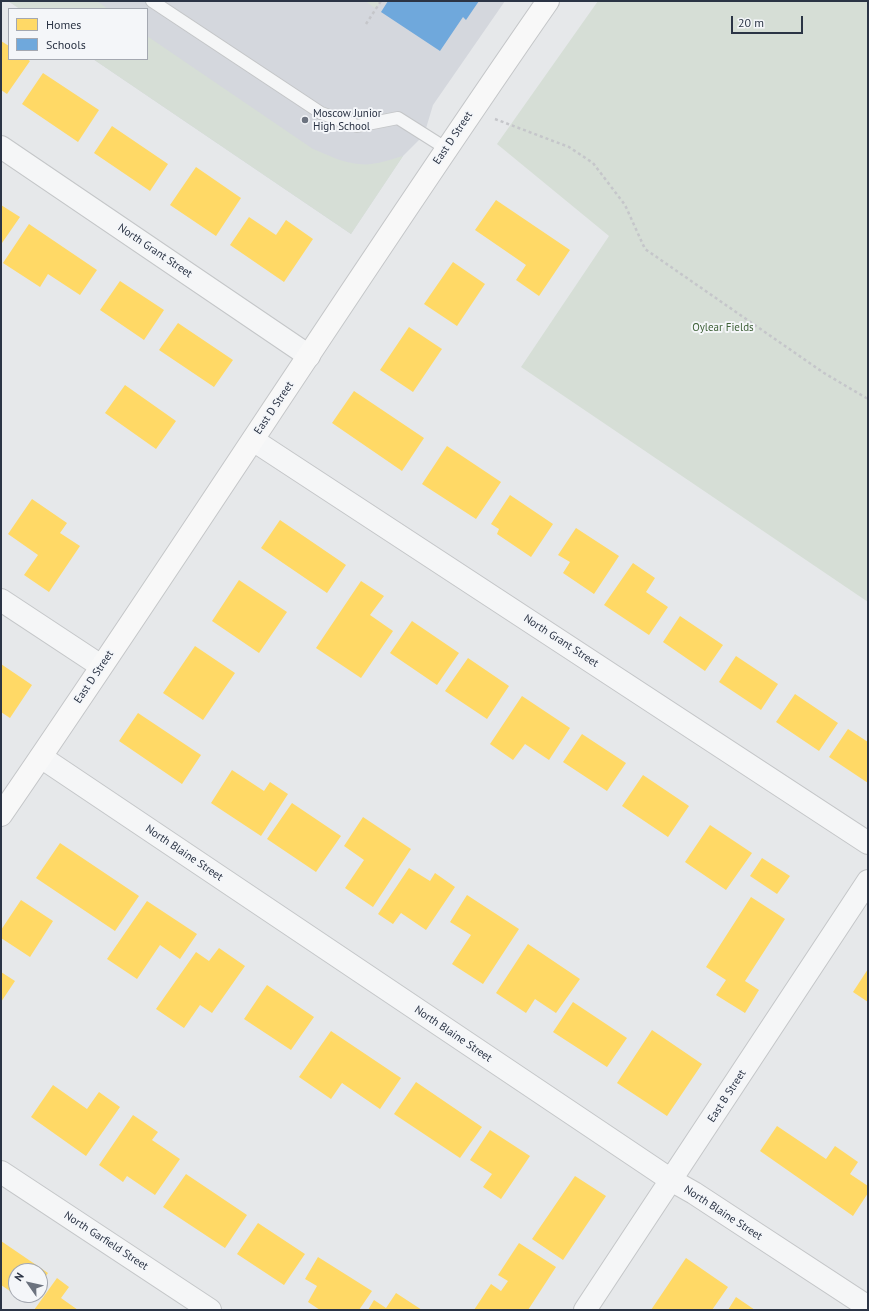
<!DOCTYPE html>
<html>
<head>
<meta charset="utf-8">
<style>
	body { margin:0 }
	#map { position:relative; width:869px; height:1311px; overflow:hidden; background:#e6e8ea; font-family:"PT Sans",sans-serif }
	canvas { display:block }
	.frame { position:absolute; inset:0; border:2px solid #2b3445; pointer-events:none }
	.legend { position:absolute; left:8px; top:8px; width:140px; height:52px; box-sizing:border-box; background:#f4f6f9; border:1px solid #a4a8b1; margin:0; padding:5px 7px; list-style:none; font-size:12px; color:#2b3445 }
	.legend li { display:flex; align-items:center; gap:8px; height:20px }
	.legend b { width:20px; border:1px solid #a4a8b1 }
	.north { position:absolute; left:8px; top:1263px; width:40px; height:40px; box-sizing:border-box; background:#f4f6f9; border:1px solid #a4a8b1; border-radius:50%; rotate:304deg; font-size:11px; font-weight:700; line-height:16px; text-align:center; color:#2b3445 }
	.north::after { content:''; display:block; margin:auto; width:14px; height:18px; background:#6c737f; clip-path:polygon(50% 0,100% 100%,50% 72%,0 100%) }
	.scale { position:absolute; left:731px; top:16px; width:72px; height:18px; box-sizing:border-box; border:2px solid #2b3445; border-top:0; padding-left:5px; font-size:12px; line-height:14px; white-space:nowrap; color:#2b3445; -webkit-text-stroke:3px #f4f6f9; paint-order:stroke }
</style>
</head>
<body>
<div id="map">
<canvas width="869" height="1311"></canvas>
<div class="frame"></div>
<ul class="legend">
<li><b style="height:11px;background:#ffd966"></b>Homes</li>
<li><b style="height:11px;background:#6fa8dc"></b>Schools</li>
</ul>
<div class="north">N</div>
<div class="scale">20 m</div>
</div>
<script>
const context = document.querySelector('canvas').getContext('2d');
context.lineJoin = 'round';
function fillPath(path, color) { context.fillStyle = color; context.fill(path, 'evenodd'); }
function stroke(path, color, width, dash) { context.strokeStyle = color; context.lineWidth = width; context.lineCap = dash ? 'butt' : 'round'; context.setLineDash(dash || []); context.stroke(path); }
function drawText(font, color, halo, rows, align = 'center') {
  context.font = font + ' "PT Sans",sans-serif'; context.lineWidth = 4; context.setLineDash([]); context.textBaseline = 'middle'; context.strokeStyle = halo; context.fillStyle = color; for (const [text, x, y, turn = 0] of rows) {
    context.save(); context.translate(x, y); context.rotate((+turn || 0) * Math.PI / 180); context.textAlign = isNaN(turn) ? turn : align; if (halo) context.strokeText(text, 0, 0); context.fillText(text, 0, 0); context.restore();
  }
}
fillPath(new Path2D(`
	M 8,1 L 505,1 L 433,105 L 424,135 L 403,156 L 351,234 L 93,59 L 147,59 L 147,9 L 20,9 Z`), '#d4d7dd');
fillPath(new Path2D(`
	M 8,1 L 97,1 L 108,9 L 20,9 Z
	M 365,1 L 381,1 L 376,9 Z
	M 598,1 L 868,1 L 868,602 L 521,367 L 609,236 L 497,144 Z
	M 147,36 L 313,149 C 328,155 343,163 359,164 C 373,166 389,160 403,156 L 351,234 L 93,59 L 147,59 Z`), '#d6ded6');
fillPath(new Path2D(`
	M 1,41 L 9,46 L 9,59 L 27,59 L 30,61 L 7,94 L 1,90 Z
	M 43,73 L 99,110 L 78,142 L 22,104 Z
	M 112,126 L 168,164 L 150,191 L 94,153 Z
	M 196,167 L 241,198 L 216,236 L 170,205 Z
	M 496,200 L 570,250 L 539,296 L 516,280 L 526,265 L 475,230 Z
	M 1,205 L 20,217 L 2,243 L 1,242 Z
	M 249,217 L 276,235 L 286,220 L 313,239 L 284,282 L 230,245 Z
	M 29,224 L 97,270 L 80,295 L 48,274 L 40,287 L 3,263 Z
	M 453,262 L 485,284 L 457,326 L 424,304 Z
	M 120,281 L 164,310 L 144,340 L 100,310 Z
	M 178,323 L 233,360 L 214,387 L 159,350 Z
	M 409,327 L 442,349 L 413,392 L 380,370 Z
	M 125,385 L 176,421 L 156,449 L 105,413 Z
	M 354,391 L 424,438 L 402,471 L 332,423 Z
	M 447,446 L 501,482 L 476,519 L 422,484 Z
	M 510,495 L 553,524 L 531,557 L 497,534 L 499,529 L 491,524 Z
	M 32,499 L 67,523 L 60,533 L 80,546 L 49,592 L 24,575 L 38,555 L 8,534 Z
	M 280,520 L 346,565 L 327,593 L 261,548 Z
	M 576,528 L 619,556 L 594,594 L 563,573 L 570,562 L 558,555 Z
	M 633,563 L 655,578 L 646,592 L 668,607 L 649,635 L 604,605 Z
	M 239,580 L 287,612 L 259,653 L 212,621 Z
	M 361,581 L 384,596 L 370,615 L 393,631 L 361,678 L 316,648 Z
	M 680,616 L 723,645 L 705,671 L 663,642 Z
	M 412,621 L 459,653 L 437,685 L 390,653 Z
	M 195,646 L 235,673 L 203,720 L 163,693 Z
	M 736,656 L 778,684 L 761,710 L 719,682 Z
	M 468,658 L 509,686 L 487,719 L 445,691 Z
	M 1,664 L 32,685 L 10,718 L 1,712 Z
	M 795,694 L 838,723 L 819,751 L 776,722 Z
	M 522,696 L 570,728 L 549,760 L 525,744 L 513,760 L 490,744 Z
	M 138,713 L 201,755 L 182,784 L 119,741 Z
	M 848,729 L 868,742 L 868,783 L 829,757 Z
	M 582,734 L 626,763 L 607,791 L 563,762 Z
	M 232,770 L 264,791 L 270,782 L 288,794 L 261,836 L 211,803 Z
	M 643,775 L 689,806 L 668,837 L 622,806 Z
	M 292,803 L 341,836 L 316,872 L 267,839 Z
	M 363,817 L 411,849 L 373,907 L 345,888 L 364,860 L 344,846 Z
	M 710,825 L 752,853 L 726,890 L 685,862 Z
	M 60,843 L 139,896 L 115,931 L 36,878 Z
	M 762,858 L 790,876 L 777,894 L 750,876 Z
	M 409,868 L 430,881 L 435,873 L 455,887 L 426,930 L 401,913 L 393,924 L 378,914 Z
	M 467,895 L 519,929 L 483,984 L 452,964 L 471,935 L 450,922 Z
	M 751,897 L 785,919 L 745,981 L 759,990 L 745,1013 L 716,995 L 726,980 L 706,967 Z
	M 21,900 L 53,921 L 30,957 L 1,938 L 1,930 Z
	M 147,901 L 197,934 L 180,959 L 160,945 L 137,979 L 107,959 Z
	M 528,944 L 580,979 L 556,1013 L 535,999 L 526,1013 L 496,993 Z
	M 219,948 L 245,966 L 212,1013 L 200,1005 L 184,1028 L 156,1009 L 196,952 L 209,961 Z
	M 868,969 L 868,1002 L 853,992 Z
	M 1,972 L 15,981 L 1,1002 Z
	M 267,985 L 314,1017 L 291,1050 L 244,1019 Z
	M 573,1002 L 627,1038 L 607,1067 L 553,1032 Z
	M 652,1030 L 702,1064 L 667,1116 L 617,1083 Z
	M 331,1031 L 401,1078 L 380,1109 L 342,1083 L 331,1099 L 299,1077 Z
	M 416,1082 L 482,1127 L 460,1158 L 394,1114 Z
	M 53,1085 L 87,1109 L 99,1092 L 120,1107 L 86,1156 L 31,1117 Z
	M 133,1115 L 158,1132 L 152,1140 L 180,1159 L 155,1195 L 127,1176 L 123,1182 L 99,1165 Z
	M 777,1126 L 826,1159 L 835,1146 L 858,1162 L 850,1174 L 868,1186 L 868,1193 L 853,1216 L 760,1151 Z
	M 490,1130 L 530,1156 L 501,1199 L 483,1187 L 492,1174 L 470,1160 Z
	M 186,1174 L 247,1215 L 225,1248 L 163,1207 Z
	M 575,1176 L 606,1196 L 563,1260 L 532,1239 Z
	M 258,1223 L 305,1254 L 284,1285 L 237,1254 Z
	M 1,1241 L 48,1273 L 40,1284 L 40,1271 L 16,1271 L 16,1295 L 33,1295 L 28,1303 L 1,1285 Z
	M 519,1243 L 556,1267 L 528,1310 L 474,1310 L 491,1284 L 501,1291 L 508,1281 L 498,1275 Z
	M 318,1257 L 372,1291 L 359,1310 L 320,1310 L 308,1302 L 317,1286 L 305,1279 Z
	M 686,1258 L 728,1287 L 712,1310 L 651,1310 Z
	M 57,1278 L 69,1287 L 61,1298 L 78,1310 L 34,1310 Z
	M 396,1293 L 422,1310 L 368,1310 L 374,1300 L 386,1308 Z
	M 736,1297 L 755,1310 L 728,1310 Z`), '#ffd966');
fillPath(new Path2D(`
	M 388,1 L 479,1 L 466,20 L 463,17 L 440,51 L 381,12 Z`), '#6fa8dc');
const lane = new Path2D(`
	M 152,1 L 321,113 L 357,126 L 398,118 L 447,149`);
const street = new Path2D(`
	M 1,147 L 309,356
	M 253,440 L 868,843
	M 1,600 L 101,666
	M 41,757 L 671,1180 L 694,1193 L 868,1307
	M 1,1172 L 210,1310
	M 585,1310 L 868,881`);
const secondary = new Path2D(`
	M 1,815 C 186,546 361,270 548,1`);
stroke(lane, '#c4c6c8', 14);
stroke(street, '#c4c6c8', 24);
stroke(secondary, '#c4c6c8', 24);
stroke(new Path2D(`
	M 366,24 L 381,1
	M 495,119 L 569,147 L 593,163 L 625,205 L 645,249 L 824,373 L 868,399`), '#c5c6ca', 2.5, [3, 3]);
stroke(lane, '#f5f6f7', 12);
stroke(street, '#f5f6f7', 22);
stroke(secondary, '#f8f8f8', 22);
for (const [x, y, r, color] of [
	[305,120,4,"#6c737f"]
]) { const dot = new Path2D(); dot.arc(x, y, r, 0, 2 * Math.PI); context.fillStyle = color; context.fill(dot); stroke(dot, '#f4f6f9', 1.5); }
drawText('11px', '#2b3445', '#f4f6f9', [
	["Moscow Junior",313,114],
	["High School",313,127]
], 'left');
drawText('11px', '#2b3445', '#f4f6f9', [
	["East D Street",453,138,-56],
	["North Grant Street",155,251,34],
	["East D Street",274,408,-56],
	["North Grant Street",561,641,33],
	["East D Street",94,677,-56],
	["North Blaine Street",184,853,34],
	["North Blaine Street",453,1034,34],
	["East B Street",727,1096,-57],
	["North Blaine Street",723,1213,33],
	["North Garfield Street",106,1241,33]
]);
drawText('11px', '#3f6138', '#f4f6f9', [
	["Oylear Fields",723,328]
]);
</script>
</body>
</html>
